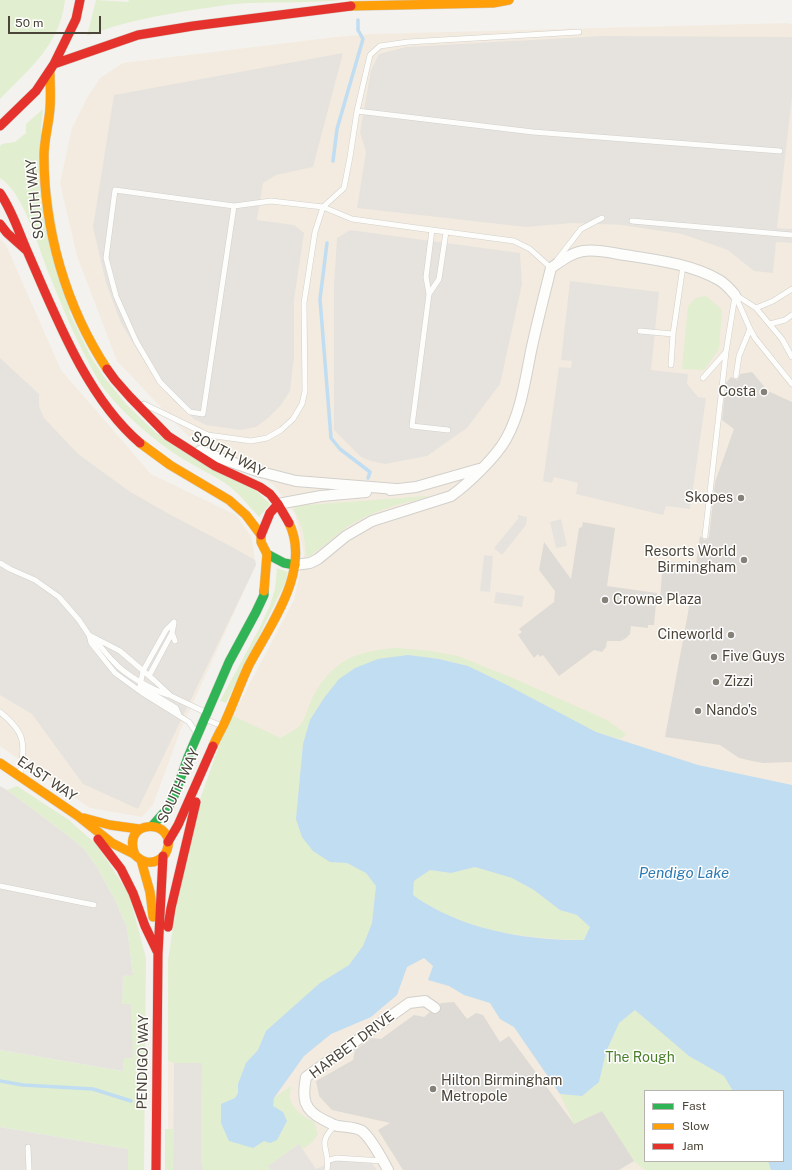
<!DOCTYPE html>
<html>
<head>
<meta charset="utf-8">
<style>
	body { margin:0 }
	#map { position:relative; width:792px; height:1170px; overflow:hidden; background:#f4f2ee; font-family:"Public Sans",sans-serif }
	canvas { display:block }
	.legend { position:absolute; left:644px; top:1090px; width:140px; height:72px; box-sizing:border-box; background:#fff; border:1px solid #b7b4b0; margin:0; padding:5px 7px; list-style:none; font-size:12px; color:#4b4439 }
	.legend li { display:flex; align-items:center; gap:8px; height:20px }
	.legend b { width:20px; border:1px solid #b7b4b0 }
	.scale { position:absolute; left:8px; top:16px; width:93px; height:18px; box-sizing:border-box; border:2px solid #4b4439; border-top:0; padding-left:5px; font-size:12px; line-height:14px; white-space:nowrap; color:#4b4439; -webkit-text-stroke:3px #fff; paint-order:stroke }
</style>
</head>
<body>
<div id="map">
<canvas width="792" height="1170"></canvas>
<ul class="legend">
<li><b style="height:5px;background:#30b455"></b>Fast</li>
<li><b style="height:5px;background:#ff9f0a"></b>Slow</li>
<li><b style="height:5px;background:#e5322d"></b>Jam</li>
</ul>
<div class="scale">50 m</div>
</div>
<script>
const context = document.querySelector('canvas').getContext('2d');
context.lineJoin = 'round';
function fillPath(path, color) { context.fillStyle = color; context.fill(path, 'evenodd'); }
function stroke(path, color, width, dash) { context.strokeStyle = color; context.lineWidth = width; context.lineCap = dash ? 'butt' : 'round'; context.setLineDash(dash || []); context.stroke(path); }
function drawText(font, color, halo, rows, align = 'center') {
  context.font = font + ' "Public Sans",sans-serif'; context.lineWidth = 3; context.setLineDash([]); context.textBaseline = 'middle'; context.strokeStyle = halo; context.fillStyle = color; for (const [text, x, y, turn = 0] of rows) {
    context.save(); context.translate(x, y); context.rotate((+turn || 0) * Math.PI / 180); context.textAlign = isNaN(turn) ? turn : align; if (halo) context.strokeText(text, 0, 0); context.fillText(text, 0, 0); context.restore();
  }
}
fillPath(new Path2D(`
	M 788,23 L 792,25 L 792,1170 L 168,1170 L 168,960 L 224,732 L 294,600 L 304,554 L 295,514 L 273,484 L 230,461 L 187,435 L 117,361 L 77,256 L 60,183 L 72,128 L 87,98 L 100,78 L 123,63 L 336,37 L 372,34 ZM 645,1091 L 783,1091 L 783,1161 L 645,1161 Z
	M 0,239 L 6,245 L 61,370 L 151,474 L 236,515 L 251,536 L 256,565 L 181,729 L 153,805 L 142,817 L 90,808 L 0,746 Z`), '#f3ebdf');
fillPath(new Path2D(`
	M 0,0 L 65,0 C 60,45 29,69 0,99 Z
	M 96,0 L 128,2 L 129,0 L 342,0 C 311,3 281,2 251,3 C 234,3 216,7 199,9 C 161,15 124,21 87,36 Z
	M 43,109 L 41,129 L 70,314 L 91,357 L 104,377 L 126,404 L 156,433 L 259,493 L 270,504 L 259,517 C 248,505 238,492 225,483 C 211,474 196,467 183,459 C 154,441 115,408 97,378 C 78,345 63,309 49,274 C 38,247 24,193 0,178 L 0,146 L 2,144 L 15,142 L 26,133 L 26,124 Z
	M 706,296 L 722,310 L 719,349 L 704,370 L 682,369 L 688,306 L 696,298 Z
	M 427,496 L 427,497 C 399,504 371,511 347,527 C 334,536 323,547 310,556 L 306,556 C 305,537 303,527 294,510 L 295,506 Z
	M 277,568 L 288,572 L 285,583 L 226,703 L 220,701 L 260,627 L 270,605 L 275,589 Z
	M 397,648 L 430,651 L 458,656 L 515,679 L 607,720 L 626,734 L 621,739 L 596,732 L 507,685 L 468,666 L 439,659 L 408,655 L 355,668 L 339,679 L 324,698 L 310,720 L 303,744 L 296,819 L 330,862 L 347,863 L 366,873 L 376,886 L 372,923 L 363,946 L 349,965 L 320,983 L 266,1031 L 258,1050 L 246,1063 L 238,1084 L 238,1093 L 235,1098 L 221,1104 L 253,1148 L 264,1141 L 277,1140 L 287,1121 L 283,1112 L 273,1106 L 274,1098 L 291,1086 C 291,1090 289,1095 290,1099 C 292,1109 305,1118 314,1122 L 318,1134 L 313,1141 L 303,1149 L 299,1144 L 268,1166 L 271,1170 L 203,1170 L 201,1160 L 202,1063 L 174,1063 L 168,1061 L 168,960 L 179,889 L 199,802 L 224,732 L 233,716 L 281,738 C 287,734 296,730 301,724 C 306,718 310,701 315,693 C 336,658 358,651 397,648 Z
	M 17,786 L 69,820 L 97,845 L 129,894 L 146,958 L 144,1170 L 128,1170 L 128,1149 L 0,1127 L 0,1050 L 123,1071 L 124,1057 L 132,1058 L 131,1004 L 122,1004 L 123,976 L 133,974 L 127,928 L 117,904 L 97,867 L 84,849 L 67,835 L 7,790 Z
	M 475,867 L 512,878 L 534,890 L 560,910 L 577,915 L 590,927 L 584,940 C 524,939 463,931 413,895 L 414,881 L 430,870 L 451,873 Z
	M 635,1010 L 689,1056 L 724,1076 L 733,1091 L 645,1091 L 645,1161 L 768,1161 L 771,1170 L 645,1170 L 634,1161 L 602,1111 L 574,1124 L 560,1094 L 582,1096 L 599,1082 L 606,1052 L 619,1023 Z
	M 165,1129 L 173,1129 L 173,1170 L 165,1170 Z`), '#e1eecf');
fillPath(new Path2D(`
	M 602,36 L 792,37 L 792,97 L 777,228 L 792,229 L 792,243 L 776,242 L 773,273 L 754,271 L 728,250 L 682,234 L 622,225 L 572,223 L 526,227 L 357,208 L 366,152 L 360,132 L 371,70 L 379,54 L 406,47 Z
	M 343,53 L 313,167 L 276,175 L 263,183 L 257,220 L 294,225 L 304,233 L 294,300 L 294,357 L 290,391 L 281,405 L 268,418 L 256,427 L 240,430 L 206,425 L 194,419 L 174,401 L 156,381 L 121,323 L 106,283 L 93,227 L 114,95 Z
	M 350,230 L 520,253 L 522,284 L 500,384 L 467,428 L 427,456 L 385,464 L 371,461 L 361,457 L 334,430 L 334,285 L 337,238 Z
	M 570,281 L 659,292 L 651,370 L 688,374 L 687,384 L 698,397 L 706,398 L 690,509 L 666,506 L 663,515 L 576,494 L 578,483 L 554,477 L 552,483 L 543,481 L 559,367 L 571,368 L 572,361 L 561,360 Z
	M 0,358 L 39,394 L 39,406 L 44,418 L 78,454 L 129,491 L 169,514 L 234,548 L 255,560 L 256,565 L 138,809 L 83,784 L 32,714 L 0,695 Z
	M 518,515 L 527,517 L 526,525 L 502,555 L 494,548 L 518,519 Z
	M 561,519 L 567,546 L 556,548 L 550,522 Z
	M 484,555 L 493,556 L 490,592 L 480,591 Z
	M 496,592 L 524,596 L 522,607 L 494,603 Z
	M 0,786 L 7,790 L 67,835 L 84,849 L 97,867 L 117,904 L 127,928 L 133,975 L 123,976 L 122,1004 L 131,1004 L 133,1058 L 124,1058 L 123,1071 L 0,1050 Z
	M 174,1063 L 202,1063 L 201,1160 L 203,1170 L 173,1170 Z
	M 0,1127 L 128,1149 L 128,1170 L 0,1170 Z
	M 299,1144 L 316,1169 L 336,1160 L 371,1162 L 377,1170 L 271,1170 L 268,1166 Z`), '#e6e3df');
fillPath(new Path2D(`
	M 408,655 L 439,659 L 468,666 L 507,685 L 596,732 L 698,765 L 792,785 L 792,1170 L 771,1170 L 768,1161 L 783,1161 L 783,1091 L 733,1091 L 724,1076 L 689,1056 L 635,1010 L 619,1023 L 606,1052 L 599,1082 L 582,1096 L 560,1094 L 514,1027 L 500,1019 L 490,1003 L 464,995 L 449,986 L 428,980 L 433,966 L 424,958 L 407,967 L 397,995 L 371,1017 L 331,1034 L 304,1056 L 274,1098 L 273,1106 L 283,1112 L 287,1121 L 277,1140 L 270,1143 L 264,1141 L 253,1148 L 229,1141 L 221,1123 L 221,1104 L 235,1098 L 238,1093 L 238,1084 L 246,1063 L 258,1050 L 266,1031 L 320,983 L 349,965 L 363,946 L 372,923 L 376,886 L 366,873 L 347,863 L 330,862 L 313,851 L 302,837 L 296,819 L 303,744 L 310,720 L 324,698 L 339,679 L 355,668 L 378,659 ZM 475,867 L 512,878 L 534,890 L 560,910 L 577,915 L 590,927 L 584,940 C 527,941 459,929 413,895 L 414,881 L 430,870 L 451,873 Z`), '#c0ddf1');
stroke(new Path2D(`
	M 333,161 L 337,129 L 363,39 L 358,30 L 358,20
	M 327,243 L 320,299 L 331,438 L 340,449 L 370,472 L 368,478
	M 0,1081 L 23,1085 L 93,1089 L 131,1101`), '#c0ddf1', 3.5);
fillPath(new Path2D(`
	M 752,372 L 768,391 L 792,402 L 792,762 L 763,763 L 752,761 L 739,758 L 720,745 L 665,737 L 690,602 L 660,599 L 663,561 L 696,564 L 700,536 L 704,540 L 707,539 L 709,537 L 715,482 L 734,429 L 722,420 L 726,383 L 731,377 L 737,380 L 739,378 L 740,374 Z
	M 583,522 L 615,528 L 607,586 L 657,593 L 654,625 L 648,625 L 648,628 L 631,626 L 630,634 L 626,638 L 621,641 L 607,641 L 606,647 L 602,652 L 594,650 L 559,676 L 543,655 L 540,657 L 538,654 L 534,658 L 518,635 L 522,632 L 519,629 L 554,602 L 555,591 L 539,570 L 544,542 L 571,579 L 579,528 L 582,527 Z
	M 454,1002 L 467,1019 L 476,1013 L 483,1015 L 500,1042 L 509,1036 L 574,1124 L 602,1111 L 634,1161 L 619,1170 L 403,1170 L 378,1130 L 390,1123 L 332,1110 L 319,1096 L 316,1081 L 353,1060 L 355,1050 L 372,1038 L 381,1039 L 414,1015 L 424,1017 L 430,1012 L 434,1014 L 437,1014 L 441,1009 L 440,1004 L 441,1003 Z`), '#dedbd6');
const lane = new Path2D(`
	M 357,111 L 533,132 L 780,151
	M 234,206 L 203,414 L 190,412 L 160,382 L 136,341 L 116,296 L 106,258 L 115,190 L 234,206 L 271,201 L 323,207 L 352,219 L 417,228 L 514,241 L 530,249 L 551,268 L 552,266
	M 632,221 L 792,235
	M 432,230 L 426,277 L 429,294 L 412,426 L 448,430
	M 557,260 L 581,229 L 602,218
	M 429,294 L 439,279 L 446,232
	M 735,295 L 750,329 L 755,338 L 792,384
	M 736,295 L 756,308 L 782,339 L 792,357
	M 756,308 L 773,301 L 792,289
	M 770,324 L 785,320 L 792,315
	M 640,331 L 673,334
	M 671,365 L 673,334 L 683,266
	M 736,376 L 739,356 L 750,329
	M 703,378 L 726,352 L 735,296
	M 144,404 L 208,435 L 251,441 L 267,438 L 281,430 L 293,419 L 302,404 L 305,391 L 304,303 L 315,232 L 323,207 L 344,188 L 350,157 L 357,111 L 370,55 L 380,46 L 408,42 L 579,32
	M 705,536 L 726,352
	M 0,563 L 10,569 L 35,580 L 59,597 L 79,620 L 89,635 L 91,643 L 115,673 L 144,694 L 189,722 L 196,732
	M 174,622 L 166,630 L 143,671 L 140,686 L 176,708 L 179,715
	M 172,633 L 175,641
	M 89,635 L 120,651 L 155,681 L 171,696 L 205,712
	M 94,640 C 101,646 106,654 113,661 C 125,675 151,689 168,695
	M 149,676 L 172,633 L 174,623
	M 0,712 C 26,733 25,742 20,774
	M 205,719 L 222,726
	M 0,886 L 94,905
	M 28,1147 L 29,1170
	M 327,1161 L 336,1158 L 383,1161
	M 327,1170 C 331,1150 315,1144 335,1126`);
const street = new Path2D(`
	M 200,451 L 257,471 L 296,481 L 396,489
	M 390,490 L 416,487 L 479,469
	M 278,504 L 321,496 L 366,492
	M 295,565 L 310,563 L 318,559 L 346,536 L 372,521 L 451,496 C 468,484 496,457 506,439 C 521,412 525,381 531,351 C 537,323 544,296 551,268 C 561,261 571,253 583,251 C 597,249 612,253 625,255 C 657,260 691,264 719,280 C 726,284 730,289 735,295
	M 388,1170 C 382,1159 372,1139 362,1131 C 356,1127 345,1127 338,1126 C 333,1125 328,1122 324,1120 C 303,1110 302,1098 306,1077 L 409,1003 L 425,1001 L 435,1008`);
const fast = new Path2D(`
	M 267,554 L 284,563 L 295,565
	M 152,826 L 168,808 L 175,794 L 188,757 L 229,662 L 256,612 L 264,595 L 264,591`);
const slow = new Path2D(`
	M 351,6 L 493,3 L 509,0
	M 50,71 C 50,83 51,96 50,108 C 49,124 44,139 44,156 C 44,230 66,307 107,369
	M 140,443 L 170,465 L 229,500 L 246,515 L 261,535 L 261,542 L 267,554 L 264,591
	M 213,746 C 216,739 220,732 224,724 C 233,705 240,684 249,665 C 270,625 312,570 289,523
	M 0,763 L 78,816 L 112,843 L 134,854 C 137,857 140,860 144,861 C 153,865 164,859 167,850 C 178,819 120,817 135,855
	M 84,818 L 110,825 L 139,829
	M 141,860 L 150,892 L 153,917`);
const jam = new Path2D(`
	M 54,64 L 138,35 L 193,26 L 351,6
	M 0,126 L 36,91 L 54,64 L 76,19 L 80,0
	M 0,193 C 13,212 19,233 28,253 C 56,317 87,398 140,443
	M 0,224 L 7,233 L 26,250
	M 107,369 L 115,380 L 130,397 L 168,436 L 215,466 L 260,487 L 270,494 L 278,504 L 289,523
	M 261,535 L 270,513 L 278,504
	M 98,839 L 121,869 L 133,893 L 145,926 L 157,951
	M 168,842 L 178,825 L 213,746
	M 168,927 L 171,908 L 196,802
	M 156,1170 L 158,954 L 163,856`);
stroke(lane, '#d2d0cb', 6);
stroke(street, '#d2d0cb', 12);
stroke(fast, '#d3cfc5', 10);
stroke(slow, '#d3cfc5', 10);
stroke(jam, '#d3cfc5', 10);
stroke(lane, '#fdfdfc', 5);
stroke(street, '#fdfdfc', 10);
stroke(fast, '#30b455', 9);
stroke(slow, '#ff9f0a', 9);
stroke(jam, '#e5322d', 9);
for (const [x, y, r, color] of [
	[764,392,4,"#868178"],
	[741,498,4,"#868178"],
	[744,560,4,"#868178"],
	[605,600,4,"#868178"],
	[731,635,4,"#868178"],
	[714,657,4,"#868178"],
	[716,682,4,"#868178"],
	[698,711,4,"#868178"],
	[433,1089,4,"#868178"]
]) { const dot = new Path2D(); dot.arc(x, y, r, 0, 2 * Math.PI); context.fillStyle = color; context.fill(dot); stroke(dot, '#fff', 1.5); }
drawText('14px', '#4b4439', '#fff', [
	["SOUTH WAY",35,199,-96],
	["SOUTH WAY",228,454,28],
	["EAST WAY",47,779,34],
	["SOUTH WAY",179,786,-65],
	["HARBET DRIVE",352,1045,-37],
	["PENDIGO WAY",143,1062,-89]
]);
drawText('14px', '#4b4439', '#fff', [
	["Costa",756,392,"right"],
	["Skopes",733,498,"right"],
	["Resorts World",736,552,"right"],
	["Birmingham",736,568,"right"],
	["Crowne Plaza",613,600],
	["Cineworld",723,635,"right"],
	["Five Guys",722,657],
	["Zizzi",724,682],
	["Nando's",706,711],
	["Hilton Birmingham",441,1081],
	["Metropole",441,1097]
], 'left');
drawText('14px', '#4a7f2a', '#fff', [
	["The Rough",640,1058]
]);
drawText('italic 15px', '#2e7ab2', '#fff', [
	["Pendigo Lake",684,873]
]);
</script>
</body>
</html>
